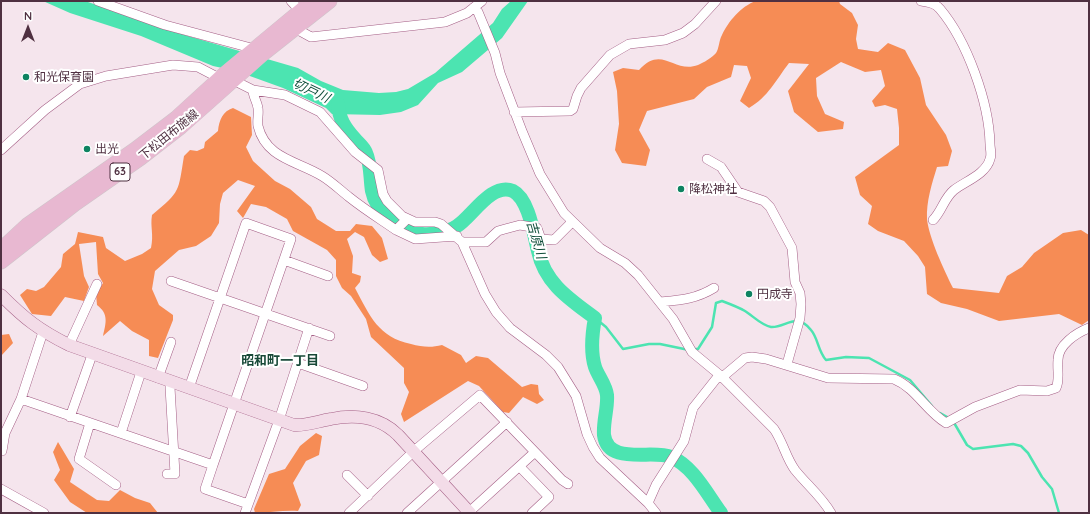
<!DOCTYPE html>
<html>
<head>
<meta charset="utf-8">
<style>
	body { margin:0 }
	#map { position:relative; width:1090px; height:514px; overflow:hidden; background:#f5e5ed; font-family:Quicksand,sans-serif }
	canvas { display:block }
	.frame { position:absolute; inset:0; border:2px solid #4f3041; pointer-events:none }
	.north { position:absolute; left:8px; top:8px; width:40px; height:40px; -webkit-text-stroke:3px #fff; paint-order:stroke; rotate:0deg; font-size:11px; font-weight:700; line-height:16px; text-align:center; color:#4f3041 }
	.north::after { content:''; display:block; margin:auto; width:14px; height:18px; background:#4f3041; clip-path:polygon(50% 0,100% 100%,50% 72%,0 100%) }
</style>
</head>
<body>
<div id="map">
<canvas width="1090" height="514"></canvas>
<div class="frame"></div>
<div class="north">N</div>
</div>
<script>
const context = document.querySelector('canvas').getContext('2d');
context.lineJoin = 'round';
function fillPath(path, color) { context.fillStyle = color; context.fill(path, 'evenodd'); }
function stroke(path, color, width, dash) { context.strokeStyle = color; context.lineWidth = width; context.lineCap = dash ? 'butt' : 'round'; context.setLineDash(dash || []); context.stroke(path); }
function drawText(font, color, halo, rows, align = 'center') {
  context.font = font + ' Quicksand,"Noto Sans JP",sans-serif'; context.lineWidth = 4; context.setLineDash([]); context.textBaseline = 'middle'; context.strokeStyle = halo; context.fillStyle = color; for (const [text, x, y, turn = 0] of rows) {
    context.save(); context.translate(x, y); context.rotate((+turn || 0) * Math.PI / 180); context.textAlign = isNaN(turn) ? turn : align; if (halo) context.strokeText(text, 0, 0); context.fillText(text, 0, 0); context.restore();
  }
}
fillPath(new Path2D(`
	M 756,1 L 839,1 L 840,4 L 852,13 L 858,25 L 856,39 L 858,49 L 878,52 L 888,43 L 905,50 L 920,78 L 926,105 L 946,135 L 952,151 L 948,166 L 937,167 C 932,183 926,202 927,219 C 929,238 944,270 953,288 L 999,293 L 1007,276 L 1022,267 L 1034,253 L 1063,233 L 1081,230 L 1089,235 L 1089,320 L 1082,325 L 1059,314 L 999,321 L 967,309 L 941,303 L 927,294 L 925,267 L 918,256 L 904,241 L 878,231 L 868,224 L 872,206 L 860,195 L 855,177 L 899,145 L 899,128 L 897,109 L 885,105 L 875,107 L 872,101 L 885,86 L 881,70 L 865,72 L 841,62 L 816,78 L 817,96 L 825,114 L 844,122 L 843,129 L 818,132 L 794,112 L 788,91 L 809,64 L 789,63 C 776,80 768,97 749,108 L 740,101 L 751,78 L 747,66 L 734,65 L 731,77 L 707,87 L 694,99 L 647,111 L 639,130 L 650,150 L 646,166 L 622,163 L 615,150 L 619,124 L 617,91 L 613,72 L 623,68 L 639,70 C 662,44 674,74 698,65 C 703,63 713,57 716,53 C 719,49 719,40 722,35 C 728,22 741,6 756,1 Z
	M 233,108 L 251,117 L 252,135 L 246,147 L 253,161 L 275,181 L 290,189 L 311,207 L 317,219 L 336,231 L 350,231 L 356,224 L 372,226 L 382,238 L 388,259 L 380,262 L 372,255 L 364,237 L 355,232 L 347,239 L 353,256 L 352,273 L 361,276 L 360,282 L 355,288 C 370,316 378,337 411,344 C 422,347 431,348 442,345 L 461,355 L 466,363 L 476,356 L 488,358 L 522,387 L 531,384 L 538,385 L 539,394 L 544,400 L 537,404 L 523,397 L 509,413 L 503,412 L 479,386 L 468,381 L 404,422 L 401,414 L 409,392 L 404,383 L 404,368 L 371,337 L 366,319 L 351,296 L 342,288 L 336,276 L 336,260 L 327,250 L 293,231 L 287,219 L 266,207 L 251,204 L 243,218 L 237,211 L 255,186 L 238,180 L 223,193 L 220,204 L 219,223 L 211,236 L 196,246 L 179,250 L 155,271 L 152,289 L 159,305 L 173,315 L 173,320 L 158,358 L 149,356 L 149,340 L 132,331 L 120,321 L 103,336 C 106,323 109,314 97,305 L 96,294 L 103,283 L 98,274 L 96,242 L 79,244 L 84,276 L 89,287 L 84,301 L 65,297 L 51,316 L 32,314 L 20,295 L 27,289 L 36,291 L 44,287 L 61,267 L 63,254 L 75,244 L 78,232 L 103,237 L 106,248 L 125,261 L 142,254 L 151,248 C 154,234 150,227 152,215 C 181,191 178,192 184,156 L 190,150 L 197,151 L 204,148 L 205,142 L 218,131 C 219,120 223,111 233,108 Z
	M 9,334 L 13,343 L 1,356 L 1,335 Z
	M 316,433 L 322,436 L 319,455 L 306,461 L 293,483 L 301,505 L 298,511 C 283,510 270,513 255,513 L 254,509 L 269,474 L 285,469 L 300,446 Z
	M 58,442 L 74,469 L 70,482 L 97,500 L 109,501 L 120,490 L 135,498 L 150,503 L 158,513 L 87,513 L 70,502 L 54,480 L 60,470 L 53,452 Z`), '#f68c55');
fillPath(new Path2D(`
	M 43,1 L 85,1 L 188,36 L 298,68 L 321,81 L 343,90 L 379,93 L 396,92 L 408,89 L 435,73 L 493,23 L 502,9 L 511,1 L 528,1 L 502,38 L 462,72 L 438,83 L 418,105 L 401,112 L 380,115 L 332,114 L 326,108 L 283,88 L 236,71 L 213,66 L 141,36 L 70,13 Z`), '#4ce4b1');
stroke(new Path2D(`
	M 595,318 L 606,327 L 623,349 L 649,344 L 660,344 L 689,350
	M 694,349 L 698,349 L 712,327 L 716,303 L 722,301 C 730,304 738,307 745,311 C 753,316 761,325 771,327 C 786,328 796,311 811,330 C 818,338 818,351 826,360 L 846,357 L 869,358 L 910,380 L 932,406
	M 940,413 L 949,418
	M 953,421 L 967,445 L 973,449 L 1013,444 L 1021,446 L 1028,453 L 1042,477 L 1052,489 L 1059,513`), '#4ce4b1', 2.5);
stroke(new Path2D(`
	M 338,104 C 339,119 345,128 355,139 C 358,143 364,147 366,153 C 371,163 370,179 372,191 C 376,212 401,232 422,234 C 433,235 448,232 457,226 C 472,217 491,182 513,191 C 529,199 534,236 538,251 C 545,284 571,300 595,318 C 592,334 590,351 595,367 C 598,376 606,385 607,395 C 608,408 603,421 604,435 C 608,466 653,449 671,457 C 693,466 707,494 721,513`), '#4ce4b1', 14);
const street = new Path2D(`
	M 98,1 L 165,25 L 255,49
	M 291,1 L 304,15
	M 921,1 C 928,2 935,3 940,9 C 967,41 989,102 990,144 C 990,149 992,154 990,159 C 986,174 966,181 954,190 C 944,198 942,211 933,220
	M 473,8 L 478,12 L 495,53 L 500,73 L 522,131 L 540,174 L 564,213 L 600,248 L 625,263 L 638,275 L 673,319 L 692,352 L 721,376 L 774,429 C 783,442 786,458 795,470 C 807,485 821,496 831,513
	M 291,26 L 311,37 L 445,22 L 467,13 L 482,1
	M 253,90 C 253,97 257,101 258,108 C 259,114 257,120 258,126 C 266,159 298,161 322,176 C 332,182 340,190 349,197 C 364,209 380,219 396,230 L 407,219
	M 514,112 L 570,111 L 573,109 L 577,96 L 581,88 L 610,55 L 629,44 L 665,40 L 683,33 L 695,24 L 716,1
	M 1,150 L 45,110 L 80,84 L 106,76 L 173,65 L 198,67 L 219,78 L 239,83 L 253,90 L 285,95 L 320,112 L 355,152 L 378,170 L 383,194 L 387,201 L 402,216 L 415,222 L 435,222 L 441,224 L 462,242 L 485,294 L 496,312 L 510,328 L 546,355 L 558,367 L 576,396 L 587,434 L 593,447 L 600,458 L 648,503 L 656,513
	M 707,159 L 721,167 L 738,192 L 764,201 L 770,207 L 792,248 L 795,282 L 800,293 L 801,304 L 800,318 L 787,364
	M 396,230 L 415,239 L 457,236
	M 462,242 L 486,242 L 498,231 L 505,229 L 520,225 L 537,228 L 541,239 L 554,240 L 572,222
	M 284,260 L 328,276
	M 171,281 L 330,336
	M 660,302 C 681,300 696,299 714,288
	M 69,345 L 97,284
	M 298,363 L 363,386
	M 158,378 L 171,342
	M 21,399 L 213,465 L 291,239 L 246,223 L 189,388
	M 70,417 L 92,355
	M 90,423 L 79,459 L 116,485
	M 121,433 L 141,372
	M 2,451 L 5,433 L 21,399 L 43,332
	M 213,465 L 205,489 L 248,504
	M 520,467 L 549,497 L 532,513
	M 167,474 L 175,474 L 170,387 L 171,382
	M 347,475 L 368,496
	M 1,489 L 44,513
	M 648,503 L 656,485 L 684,441 L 693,408 L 716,379 L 726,374 L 745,358 L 752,357 L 766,359 L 828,378 L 894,379 C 916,388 926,411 946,423 L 975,407 L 1020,390 L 1047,391 L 1056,388 C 1060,380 1057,370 1058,360 C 1058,345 1076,333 1089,328
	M 245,513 L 279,420 L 309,328
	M 349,513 L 414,451 L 480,395 L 562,480 L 568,484
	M 407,513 L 507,422
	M 468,513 L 535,452`);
const secondary = new Path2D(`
	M 1,295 C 25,319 39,330 69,345 L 294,425 C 307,426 318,421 331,419 C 355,414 380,417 398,435 L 470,513`);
const primary = new Path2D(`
	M 1,249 L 27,225 L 134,150 L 176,118 L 223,75 L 312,1
	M 1,262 L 75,204 L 141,158 L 181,127 L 263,54 L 330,1`);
stroke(street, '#a45e85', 10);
stroke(secondary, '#a45e85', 13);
stroke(primary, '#cec5ca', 15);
stroke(street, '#fff', 9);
stroke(secondary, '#f3dce8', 12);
stroke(primary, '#e8b8d1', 14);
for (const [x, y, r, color] of [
	[26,77,4,"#0e8361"],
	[87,149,4,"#0e8361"],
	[681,189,4,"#0e8361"],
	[749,294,4,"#0e8361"]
]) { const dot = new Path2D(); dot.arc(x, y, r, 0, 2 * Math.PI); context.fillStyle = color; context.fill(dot); stroke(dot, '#fff', 1.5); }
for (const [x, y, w] of [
	[120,172,20]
]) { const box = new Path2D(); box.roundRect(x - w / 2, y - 9, w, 18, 3); context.fillStyle = '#fff'; context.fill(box); stroke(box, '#4f3041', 1); }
drawText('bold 11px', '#4f3041', null, [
	["63",120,172]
]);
drawText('12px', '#4f3041', '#fff', [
	["和光保育園",34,77],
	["出光",95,149],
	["降松神社",689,189],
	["円成寺",757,294]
], 'left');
drawText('12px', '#4f3041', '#fff', [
	["下松田布施線",169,135,-39]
]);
drawText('italic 13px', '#104e3a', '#fff', [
	["切戸川",311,91,26],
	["吉原川",536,240,74]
]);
drawText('bold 13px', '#184938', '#fff', [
	["昭和町一丁目",280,361]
]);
</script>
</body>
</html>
